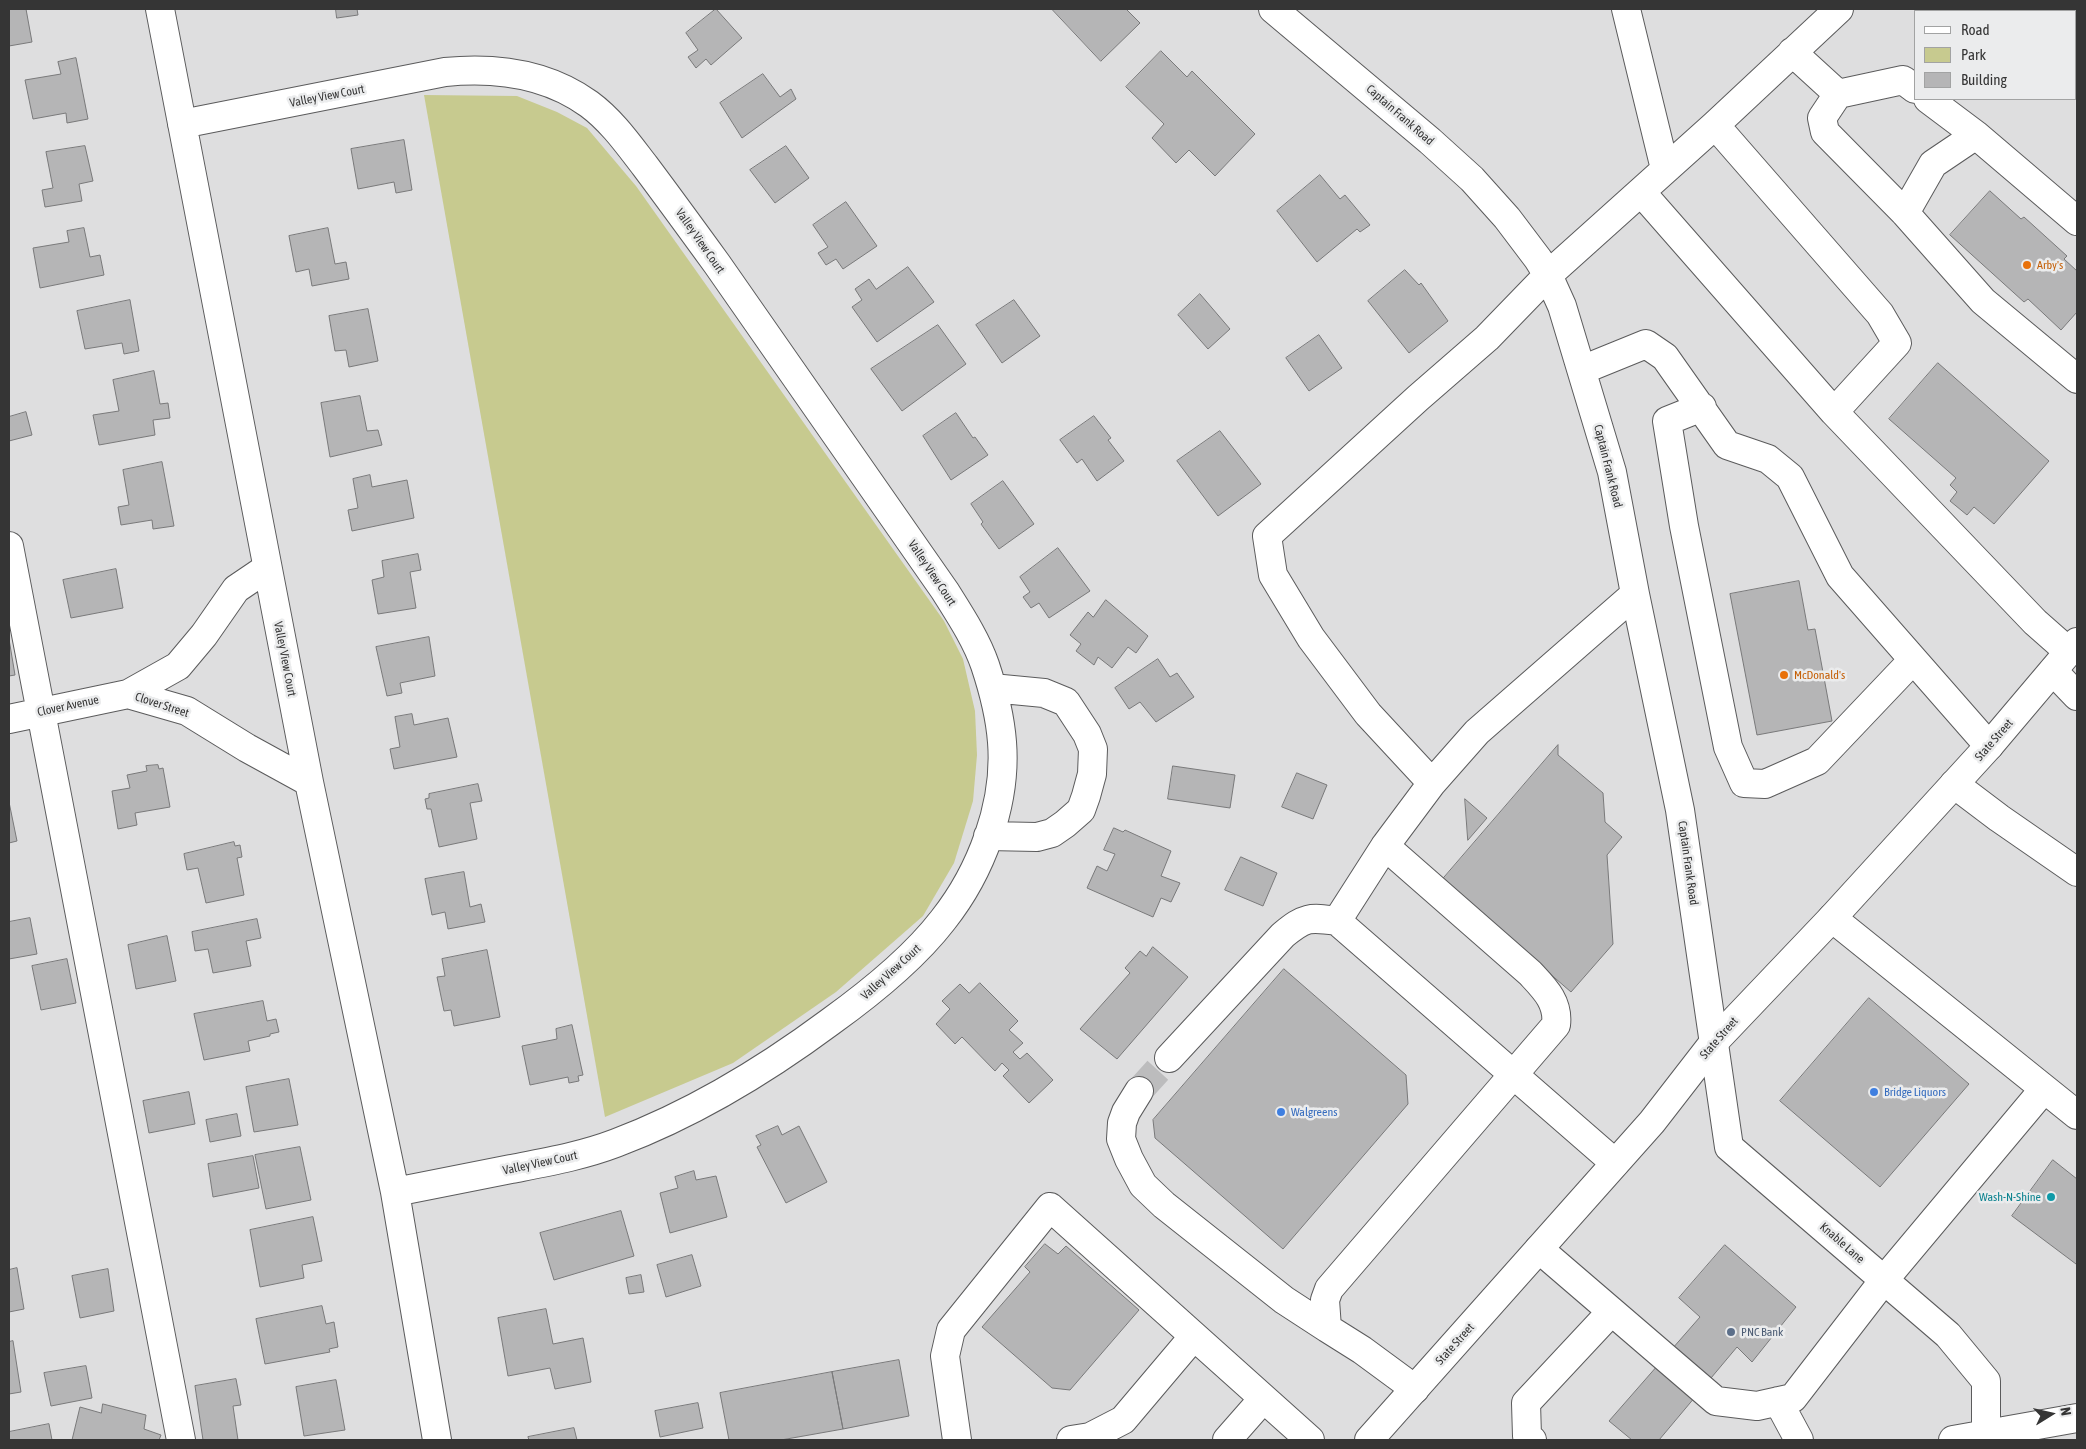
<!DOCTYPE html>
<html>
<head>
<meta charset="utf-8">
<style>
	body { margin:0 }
	#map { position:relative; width:2086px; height:1449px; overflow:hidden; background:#dededf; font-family:"Asap Condensed",sans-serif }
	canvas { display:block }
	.frame { position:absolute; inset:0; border:10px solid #353535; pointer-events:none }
	.legend { position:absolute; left:1914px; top:10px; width:162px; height:90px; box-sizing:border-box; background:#ebeced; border:1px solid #a2a3a3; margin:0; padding:6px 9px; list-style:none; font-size:15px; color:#353535 }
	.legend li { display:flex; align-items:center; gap:10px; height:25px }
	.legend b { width:25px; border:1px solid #a2a3a3 }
	.north { position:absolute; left:2026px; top:1389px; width:50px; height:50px; -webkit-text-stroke:4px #ebeced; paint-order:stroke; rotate:80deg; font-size:14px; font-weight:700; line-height:20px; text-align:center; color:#353535 }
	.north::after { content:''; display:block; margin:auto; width:18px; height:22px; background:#353535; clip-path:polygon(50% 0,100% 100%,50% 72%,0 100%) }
</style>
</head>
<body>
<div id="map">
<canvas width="2086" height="1449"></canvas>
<div class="frame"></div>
<ul class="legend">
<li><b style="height:6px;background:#fff"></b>Road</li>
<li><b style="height:14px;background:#c7ca8f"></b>Park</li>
<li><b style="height:14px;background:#b5b5b6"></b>Building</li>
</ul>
<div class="north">N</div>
</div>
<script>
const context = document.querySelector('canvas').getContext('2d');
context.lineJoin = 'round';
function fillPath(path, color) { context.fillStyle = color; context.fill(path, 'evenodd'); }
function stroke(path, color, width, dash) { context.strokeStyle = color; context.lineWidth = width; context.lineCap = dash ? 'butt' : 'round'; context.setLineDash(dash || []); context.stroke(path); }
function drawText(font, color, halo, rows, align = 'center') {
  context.font = font + ' "Asap Condensed",sans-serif'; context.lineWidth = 5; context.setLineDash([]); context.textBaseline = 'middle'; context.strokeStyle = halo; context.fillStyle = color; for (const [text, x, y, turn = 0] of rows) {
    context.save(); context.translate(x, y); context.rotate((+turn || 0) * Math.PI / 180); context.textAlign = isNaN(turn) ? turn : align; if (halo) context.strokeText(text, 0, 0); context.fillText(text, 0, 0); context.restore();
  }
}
fillPath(new Path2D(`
	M 424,95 L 517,96 L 557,112 L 587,128 L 636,186 L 944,621 L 963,659 L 975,711 L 977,755 L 973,801 L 954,863 L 923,916 L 836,992 L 733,1063 L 605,1117 Z`), '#c7ca8f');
const building = new Path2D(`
	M 9,9 L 26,9 L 32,42 L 9,46 Z
	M 336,9 L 357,9 L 358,15 L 337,18 Z
	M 716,9 L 742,38 L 711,65 L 706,59 L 696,68 L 688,57 L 698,50 L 686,33 Z
	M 1052,9 L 1126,9 L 1140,23 L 1101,61 Z
	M 1161,51 L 1187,77 L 1192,71 L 1255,134 L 1215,176 L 1189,150 L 1176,163 L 1152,138 L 1164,124 L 1126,87 Z
	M 76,58 L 88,119 L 67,123 L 66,113 L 33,119 L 25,80 L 61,74 L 58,62 Z
	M 763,74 L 780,97 L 791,89 L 796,99 L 742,138 L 720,103 Z
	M 404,140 L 412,190 L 396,193 L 394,182 L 358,189 L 351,149 Z
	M 85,146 L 93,181 L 79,184 L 82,201 L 45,207 L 42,190 L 53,188 L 46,152 Z
	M 786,146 L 809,178 L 775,203 L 750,170 Z
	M 1320,175 L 1340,199 L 1345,195 L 1370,225 L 1360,232 L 1357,229 L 1317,262 L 1277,211 Z
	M 1990,191 L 2021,219 L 2024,217 L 2067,256 L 2064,259 L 2077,271 L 2077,312 L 2061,330 L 2028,299 L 2024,302 L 1950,235 Z
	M 846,202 L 877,246 L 843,269 L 836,259 L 826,265 L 818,253 L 828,247 L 813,225 Z
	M 84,228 L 90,257 L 100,255 L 104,275 L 40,288 L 33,248 L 69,242 L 67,231 Z
	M 328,228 L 335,264 L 346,262 L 349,279 L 312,286 L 309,269 L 296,272 L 289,236 Z
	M 908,267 L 934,302 L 877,342 L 852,307 L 862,300 L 855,289 L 869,279 L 876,289 Z
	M 1405,270 L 1419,285 L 1421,283 L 1448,321 L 1409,353 L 1368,301 Z
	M 1200,294 L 1230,329 L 1208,349 L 1178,315 Z
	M 130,300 L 139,351 L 124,354 L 122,343 L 85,349 L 77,311 Z
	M 1014,300 L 1040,336 L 1002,363 L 976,325 Z
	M 368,309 L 378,361 L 349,367 L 346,350 L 335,351 L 329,316 Z
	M 938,325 L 966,364 L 902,411 L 871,369 Z
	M 1319,335 L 1342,368 L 1309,391 L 1286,358 Z
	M 1938,363 L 2049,461 L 1994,524 L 1974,507 L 1967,515 L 1950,501 L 1957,492 L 1950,485 L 1956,478 L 1889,419 Z
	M 154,371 L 160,404 L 168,403 L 170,418 L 153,420 L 155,435 L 99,445 L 93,415 L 119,411 L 113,380 Z
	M 360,396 L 367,431 L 378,430 L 382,445 L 330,457 L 321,403 Z
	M 26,412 L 32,435 L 9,441 L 9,417 Z
	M 956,413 L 973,438 L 975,437 L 988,455 L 951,480 L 923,436 Z
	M 1094,416 L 1111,438 L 1108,440 L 1124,461 L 1097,481 L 1082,459 L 1077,463 L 1060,440 Z
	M 1220,431 L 1261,484 L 1218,516 L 1177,461 Z
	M 162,462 L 174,526 L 153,529 L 152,520 L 121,525 L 118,507 L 129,505 L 123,470 Z
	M 370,475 L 372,487 L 407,480 L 414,518 L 352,531 L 348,510 L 358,508 L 353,479 Z
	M 1003,481 L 1034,524 L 999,549 L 981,524 L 983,522 L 971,504 Z
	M 1058,548 L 1090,591 L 1049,618 L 1039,603 L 1031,608 L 1023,597 L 1030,592 L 1020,577 Z
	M 418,554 L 421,570 L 410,572 L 416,608 L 378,614 L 372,580 L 384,577 L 382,561 Z
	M 116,569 L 123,608 L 71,618 L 63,580 Z
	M 1799,581 L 1808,630 L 1815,629 L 1832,721 L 1757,735 L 1730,594 Z
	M 1106,600 L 1148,636 L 1136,653 L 1128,647 L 1112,668 L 1098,657 L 1094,665 L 1076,651 L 1081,644 L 1070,635 L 1088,612 L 1093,617 Z
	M 429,637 L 435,676 L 400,683 L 402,693 L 387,696 L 376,647 Z
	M 9,639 L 15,675 L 9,676 Z
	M 1158,659 L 1170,677 L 1177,673 L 1194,697 L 1156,722 L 1140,702 L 1129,709 L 1115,688 Z
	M 412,714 L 414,725 L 448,718 L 457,757 L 394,769 L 390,749 L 400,747 L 395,717 Z
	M 1558,745 L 1558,755 L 1603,793 L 1605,822 L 1622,837 L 1607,855 L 1613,944 L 1571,992 L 1442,880 Z
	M 158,765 L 159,769 L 163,768 L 170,807 L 135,813 L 137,825 L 118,829 L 112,791 L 130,788 L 127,775 L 147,771 L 146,766 Z
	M 1173,766 L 1235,775 L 1230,808 L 1168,799 Z
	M 1297,773 L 1327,785 L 1313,819 L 1282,807 Z
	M 478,784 L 482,801 L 470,803 L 477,839 L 439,847 L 431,809 L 427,809 L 425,799 L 429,798 L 429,794 Z
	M 1465,799 L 1487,818 L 1468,840 Z
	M 9,802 L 17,841 L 9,843 Z
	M 1114,828 L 1123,832 L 1125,830 L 1171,851 L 1161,876 L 1180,883 L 1171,902 L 1161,898 L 1153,917 L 1087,888 L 1097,866 L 1107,871 L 1115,854 L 1104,850 Z
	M 234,842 L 235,846 L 240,845 L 242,857 L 237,858 L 244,895 L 206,903 L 198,868 L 187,870 L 184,854 Z
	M 1241,857 L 1277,873 L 1263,906 L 1225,890 Z
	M 464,872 L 470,907 L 481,904 L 485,922 L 448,929 L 445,912 L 432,915 L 425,879 Z
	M 30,918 L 37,954 L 9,959 L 9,922 Z
	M 257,919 L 261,938 L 246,941 L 251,966 L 213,973 L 208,949 L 195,951 L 192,932 Z
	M 167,936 L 176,981 L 136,989 L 128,945 Z
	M 1153,947 L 1188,977 L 1117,1059 L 1080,1029 L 1130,973 L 1125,968 L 1140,951 L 1146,956 Z
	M 487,950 L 500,1017 L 454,1026 L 451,1010 L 444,1011 L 437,977 L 445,976 L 442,959 Z
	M 67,959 L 76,1003 L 41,1010 L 32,966 Z
	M 1284,969 L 1406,1075 L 1408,1104 L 1283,1249 L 1155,1138 L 1153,1120 Z
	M 980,983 L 1018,1021 L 1009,1030 L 1023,1043 L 1013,1052 L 1020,1059 L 1027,1053 L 1053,1080 L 1029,1103 L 1003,1076 L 1009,1070 L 1002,1063 L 995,1071 L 962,1037 L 955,1044 L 936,1024 L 950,1009 L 942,1001 L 960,984 L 969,993 Z
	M 1869,998 L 1969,1084 L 1880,1187 L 1780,1101 Z
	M 263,1001 L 267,1021 L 276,1019 L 279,1032 L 270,1034 L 270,1036 L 248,1041 L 250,1051 L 204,1060 L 194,1014 Z
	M 572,1025 L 583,1075 L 578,1076 L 579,1081 L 569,1083 L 568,1077 L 530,1085 L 522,1046 L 557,1039 L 556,1029 Z
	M 289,1079 L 298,1125 L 254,1132 L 246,1087 Z
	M 189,1092 L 195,1124 L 149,1133 L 143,1101 Z
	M 237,1114 L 241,1136 L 210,1142 L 206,1120 Z
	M 778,1126 L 782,1135 L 799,1126 L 827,1182 L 786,1203 L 757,1147 L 761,1145 L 756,1136 Z
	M 300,1147 L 311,1200 L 266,1209 L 255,1155 Z
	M 253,1156 L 259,1188 L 213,1197 L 208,1164 Z
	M 2053,1160 L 2077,1179 L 2077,1261 L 2076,1264 L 2012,1216 Z
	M 694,1171 L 696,1180 L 716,1176 L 727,1217 L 670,1233 L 660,1193 L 678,1188 L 675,1177 Z
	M 621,1211 L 634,1256 L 554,1280 L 540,1233 Z
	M 313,1217 L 322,1261 L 302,1265 L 304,1278 L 260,1287 L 250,1230 Z
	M 1045,1244 L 1058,1254 L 1066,1246 L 1139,1310 L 1070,1390 L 1052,1388 L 982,1327 L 1030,1272 L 1025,1267 Z
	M 1725,1245 L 1796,1307 L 1752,1362 L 1737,1347 L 1659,1440 L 1632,1440 L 1609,1421 L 1700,1317 L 1679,1298 Z
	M 692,1255 L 701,1286 L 666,1297 L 657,1265 Z
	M 17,1268 L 24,1309 L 9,1312 L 9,1270 Z
	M 108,1269 L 114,1311 L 80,1318 L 72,1276 Z
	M 641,1275 L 644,1292 L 629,1294 L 626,1278 Z
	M 322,1306 L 326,1324 L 334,1322 L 338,1347 L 329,1349 L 330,1352 L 265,1364 L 256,1319 Z
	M 546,1309 L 553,1344 L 583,1338 L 591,1382 L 555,1389 L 550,1368 L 508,1376 L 498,1318 Z
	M 13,1341 L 21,1392 L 9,1394 L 9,1342 Z
	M 899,1360 L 909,1416 L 843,1429 L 832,1372 Z
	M 86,1366 L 92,1398 L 51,1406 L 44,1373 Z
	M 832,1372 L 843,1429 L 781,1440 L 729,1440 L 720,1393 Z
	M 236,1379 L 241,1405 L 233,1406 L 238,1440 L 203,1440 L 195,1386 Z
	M 336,1380 L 345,1430 L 304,1436 L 296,1387 Z
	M 698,1403 L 703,1428 L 660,1437 L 655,1411 Z
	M 103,1404 L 146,1415 L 144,1429 L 161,1435 L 159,1440 L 72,1440 L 80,1407 L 101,1413 Z
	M 49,1424 L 52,1440 L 9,1440 L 9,1432 Z
	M 574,1428 L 577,1440 L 529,1440 L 528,1437 Z`);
fillPath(building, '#b5b5b6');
stroke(building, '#79797a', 1);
stroke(new Path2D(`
	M 1139,1091 L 1169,1058`), '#bcbcbd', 28, [28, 14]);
const minor = new Path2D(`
	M 160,9 L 309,782 L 395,1192 L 437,1440
	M 1273,9 L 1430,141 L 1472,179 L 1507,218 L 1538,259 L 1548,275 L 1562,306 L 1612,472 L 1635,594 L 1680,810 L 1729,1147 L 1948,1335 L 1986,1381 L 1986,1440
	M 1626,9 L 1665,169
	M 1792,52 L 1838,94 L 1903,80 L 1915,89
	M 1838,94 L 1822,118 L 1825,132 L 1905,213 L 1983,301 L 2077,379
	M 1928,99 L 1976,135 L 2077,221
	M 182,124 L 445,72 C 496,67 546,73 589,104 C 612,121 628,144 645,166 C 669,198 693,231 717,264 C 793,373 869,482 945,591 C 960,615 976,639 985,665 C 993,689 1000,716 1002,742 C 1007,804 981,872 943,920 C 913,959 869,994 830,1022 C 764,1071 693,1114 616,1143 C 582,1156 547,1162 511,1169 C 472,1177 434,1184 395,1192
	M 1715,125 L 1880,314 L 1897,343 L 1834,412
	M 1641,192 L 1834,412 L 2035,622 L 2069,652
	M 1905,213 L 1933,164 L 1976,135
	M 1582,370 L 1646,344 L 1665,357 L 1727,445 L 1768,459 L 1790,477 L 1840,576 L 1989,746
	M 1702,407 L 1667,421 L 1684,526 L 1728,747 L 1744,783 L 1765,784 L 1817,761 L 1913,660
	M 9,546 L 181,1440
	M 1635,594 L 1477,732 L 1432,783 L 1368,714 L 1311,638 L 1273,575 L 1267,536 L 1418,398 L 1487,338 L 1548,275 L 1715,125 L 1839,9
	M 2053,671 L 2077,696
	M 128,694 L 187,711 L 247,748 L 309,782
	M 9,719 L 128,694 L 178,666 L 204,635 L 236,589 L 267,568
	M 1954,784 L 1999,818 L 2077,872
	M 988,836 L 1037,837 L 1052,833 L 1065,824 L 1081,810 L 1086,796 L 1092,774 L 1093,749 L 1087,734 L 1066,702 L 1044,693 L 992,688
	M 1385,846 L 1530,973 C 1544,988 1559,1002 1556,1025 L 1329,1289 L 1325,1300 L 1327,1328 L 1362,1350 L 1415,1389
	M 1832,918 L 2077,1115
	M 1337,921 L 1385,846 L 1432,783
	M 1169,1058 L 1283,935 C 1305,917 1309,917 1337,921 L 1615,1163
	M 1139,1091 L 1126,1112 L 1122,1123 L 1121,1139 L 1129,1159 L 1143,1185 L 1164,1205 L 1284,1300 L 1327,1328
	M 1539,1249 L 1716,1401 L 1757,1406 L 1793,1398 L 1884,1280 L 2044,1089
	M 1778,1401 L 1799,1440
	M 957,1440 L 945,1356 L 951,1330 L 1050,1207 L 1194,1336
	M 1071,1440 L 1090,1437 L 1123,1420 L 1194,1336 L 1310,1440
	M 1227,1440 L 1263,1399
	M 1532,1440 L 1527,1436 L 1526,1403 L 1611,1312
	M 1953,1440 L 2077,1418`);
const major = new Path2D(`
	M 1369,1440 L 1652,1122 L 1714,1042 L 1832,918 L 1989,746 L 2077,642`);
stroke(minor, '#5b5b5c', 30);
stroke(major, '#5b5b5c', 30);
stroke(minor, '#fff', 28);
stroke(major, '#fff', 28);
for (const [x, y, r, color] of [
	[2027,265,5,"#e8710a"],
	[1784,675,5,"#e8710a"],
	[1874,1092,5,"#3f7fe0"],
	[1281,1112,5,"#3f7fe0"],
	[2051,1197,5,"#0f9aa8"],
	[1731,1332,5,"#5c6f8a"]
]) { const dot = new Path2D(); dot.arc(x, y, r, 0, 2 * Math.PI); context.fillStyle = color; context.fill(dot); stroke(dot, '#ebeced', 2); }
drawText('12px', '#353535', '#ebeced', [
	["Valley View Court",327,96,-11],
	["Captain Frank Road",1400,115,41],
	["Valley View Court",700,241,55],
	["Captain Frank Road",1608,466,76],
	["Valley View Court",932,573,56],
	["Valley View Court",285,659,79],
	["Clover Street",162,705,18],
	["Clover Avenue",68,706,-12],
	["State Street",1994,740,-49],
	["Captain Frank Road",1688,863,82],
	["Valley View Court",891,972,-42],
	["State Street",1719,1038,-49],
	["Valley View Court",540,1163,-12],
	["Knable Lane",1842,1243,41],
	["State Street",1455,1344,-48]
]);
drawText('12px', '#c56008', '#ebeced', [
	["Arby's",2037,265],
	["McDonald's",1794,675]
], 'left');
drawText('12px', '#366cbe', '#ebeced', [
	["Bridge Liquors",1884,1092],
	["Walgreens",1291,1112]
], 'left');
drawText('12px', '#0d838f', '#ebeced', [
	["Wash-N-Shine",2041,1197]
], 'right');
drawText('12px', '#4e5e75', '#ebeced', [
	["PNC Bank",1741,1332]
], 'left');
</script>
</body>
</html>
